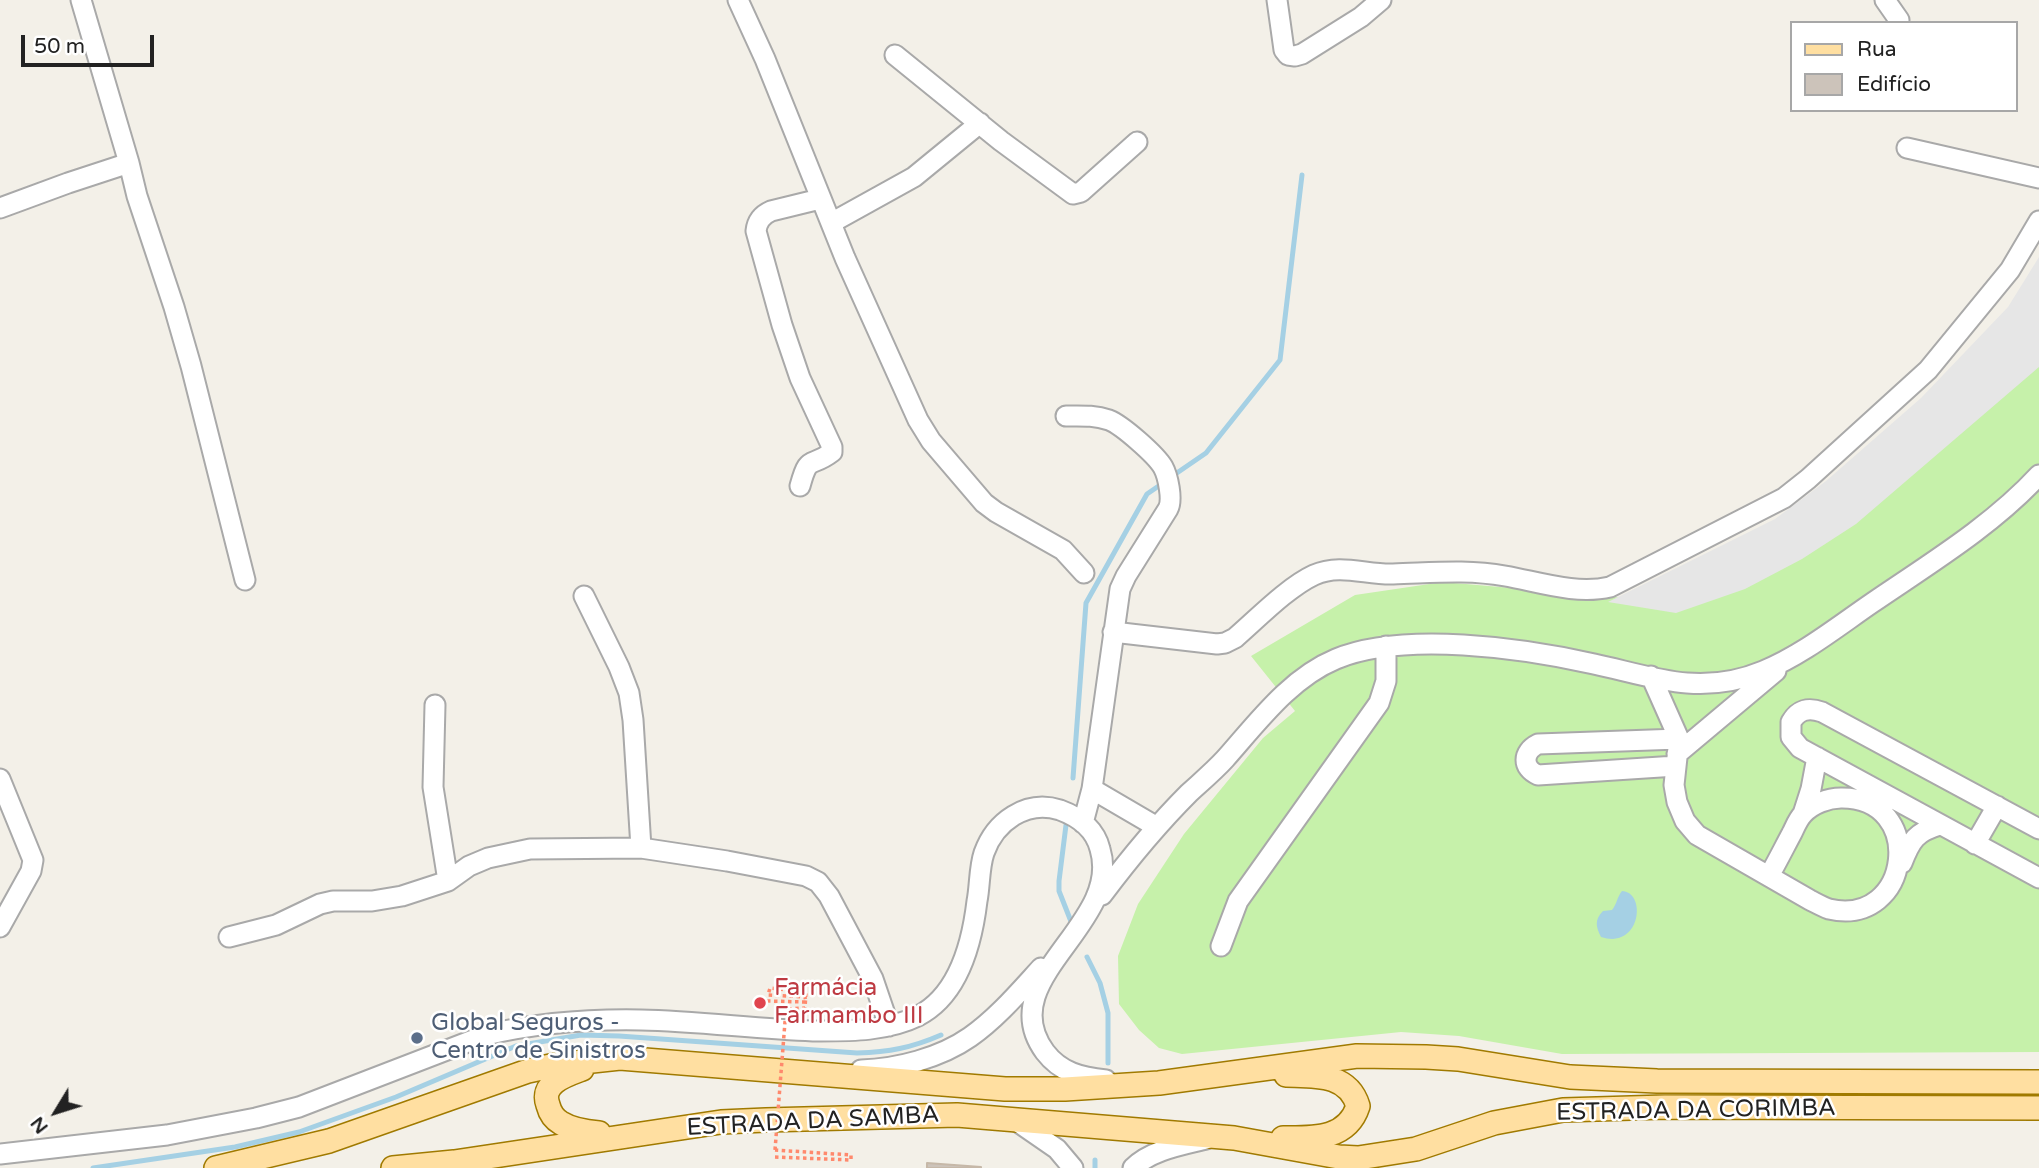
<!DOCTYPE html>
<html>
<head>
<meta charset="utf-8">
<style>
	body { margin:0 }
	#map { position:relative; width:2039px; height:1168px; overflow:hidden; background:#f3f0e8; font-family:"Varela Round",sans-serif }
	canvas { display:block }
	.legend { position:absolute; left:1790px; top:21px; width:228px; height:91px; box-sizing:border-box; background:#fff; border:2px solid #a7a7a7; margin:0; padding:9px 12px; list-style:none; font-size:21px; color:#222 }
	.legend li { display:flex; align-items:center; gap:14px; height:35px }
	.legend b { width:35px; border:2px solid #a7a7a7 }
	.north { position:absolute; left:21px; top:1077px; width:70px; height:70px; -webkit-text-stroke:5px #fff; paint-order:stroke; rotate:232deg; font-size:19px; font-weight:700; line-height:28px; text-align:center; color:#222 }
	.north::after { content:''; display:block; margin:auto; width:24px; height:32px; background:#222; clip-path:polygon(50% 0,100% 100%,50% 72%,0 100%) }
	.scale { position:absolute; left:21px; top:35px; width:133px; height:32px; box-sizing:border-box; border:4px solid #222; border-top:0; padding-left:9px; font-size:21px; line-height:24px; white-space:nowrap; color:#222; -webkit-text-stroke:5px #fff; paint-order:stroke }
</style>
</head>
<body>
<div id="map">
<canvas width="2039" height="1168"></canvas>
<ul class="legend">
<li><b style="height:9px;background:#ffdfa1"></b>Rua</li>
<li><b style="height:19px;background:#ccc3ba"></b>Edifício</li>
</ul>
<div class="north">N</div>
<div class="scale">50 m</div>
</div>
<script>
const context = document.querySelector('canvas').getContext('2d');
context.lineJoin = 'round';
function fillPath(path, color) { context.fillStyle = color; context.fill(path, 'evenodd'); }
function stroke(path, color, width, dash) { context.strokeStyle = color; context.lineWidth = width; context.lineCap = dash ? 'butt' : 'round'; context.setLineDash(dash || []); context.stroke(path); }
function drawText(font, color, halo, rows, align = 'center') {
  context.font = font + ' "Varela Round",sans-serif'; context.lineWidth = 5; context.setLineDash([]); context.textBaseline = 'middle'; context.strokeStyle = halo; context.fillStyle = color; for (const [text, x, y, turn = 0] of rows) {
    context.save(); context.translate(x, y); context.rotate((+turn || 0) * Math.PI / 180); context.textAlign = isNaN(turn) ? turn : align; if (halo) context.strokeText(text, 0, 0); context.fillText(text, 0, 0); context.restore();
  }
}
fillPath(new Path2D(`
	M 2039,364 L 2039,1052 L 1562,1054 L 1459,1036 L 1401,1032 L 1182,1054 L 1159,1048 L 1139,1030 L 1119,1004 L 1118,956 L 1138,904 L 1184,834 L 1263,738 L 1295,711 L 1251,656 L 1355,595 L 1443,582 L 1648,600 Z`), '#c6f1aa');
fillPath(new Path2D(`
	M 2039,257 L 2039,367 L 1856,524 L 1802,559 L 1745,589 L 1676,613 L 1608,602 L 1775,519 L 1826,481 L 1921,398 L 2008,307 Z`), '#e6e6e6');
fillPath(new Path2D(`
	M 1622,891 C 1647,892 1641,950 1601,937 C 1596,927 1594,920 1603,911 L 1612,910 C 1617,904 1617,897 1622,891 Z`), '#a5d0e4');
stroke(new Path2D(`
	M 1171,477 L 1206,453 L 1280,360 L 1302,175
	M 1073,778 L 1086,603 L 1147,494 L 1163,483
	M 1066,825 L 1059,881 L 1059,891 L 1072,924
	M 1087,957 L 1100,983 L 1108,1013 L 1108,1063
	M 93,1168 L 235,1147 L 299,1132 L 396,1097 L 516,1046 L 581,1035 L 619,1036 L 857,1053 C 889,1052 911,1048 941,1035
	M 1095,1168 L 1095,1160`), '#a5d0e4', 5);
const building = new Path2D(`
	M 927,1163 L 981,1167 L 981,1168 L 927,1168 Z`);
fillPath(building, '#ccc3ba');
stroke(building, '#c6b8a8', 2);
const minor = new Path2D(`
	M 81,0 L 129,163 L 137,196 L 174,307 L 191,366 L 245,580
	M 738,0 L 765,59 L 845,258 L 918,420 L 931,441 L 984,503 L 996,512 L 1063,550 L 1084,573
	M 1277,0 L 1284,50 L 1288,55 L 1295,56 L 1302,54 L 1361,17 L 1381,0
	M 1885,0 L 1899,20
	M 895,55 L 1001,141 L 1073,194 L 1081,192 L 1137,142
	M 1907,148 L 2039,178
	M 0,208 L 68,183 L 129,163
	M 831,223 L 914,177 L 980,123
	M 1066,416 C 1081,416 1094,415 1109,420 C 1122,425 1156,455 1163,467 C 1168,476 1173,500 1168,509 L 1126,576 L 1120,589 L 1092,789 L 1083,823
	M 800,486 C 809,453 810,469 832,452 L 832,447 L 800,378 L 782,325 L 756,231 C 757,221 762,215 771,211 L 820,199
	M 584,596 L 619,667 L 629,693 L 633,720 L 641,848
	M 1113,632 L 1217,644 L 1225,643 L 1235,638 C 1257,619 1288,587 1314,575 C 1340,563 1366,575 1393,574 C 1431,573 1467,569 1505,576 C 1539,582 1576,595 1610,587 L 1784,498 L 1808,479 L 1928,370 L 2010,270 L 2039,221
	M 1651,676 L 1679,739 L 1674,785 L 1677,802 L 1685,821 L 1697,835 L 1810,900 C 1816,903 1823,907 1829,909 C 1912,928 1927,797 1841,798 C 1828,798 1812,804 1803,814 C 1798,819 1795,827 1792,833 C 1784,848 1777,862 1769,876
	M 435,705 L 433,787 L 448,881
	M 1677,754 L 1776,671
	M 1676,766 L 1538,775 C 1522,768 1522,752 1538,744 L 1679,739
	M 0,779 L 33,860 L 31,871 L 0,927
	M 1092,789 L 1157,827
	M 1803,814 L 1811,789 L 1817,757
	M 2039,829 L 1822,712 C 1808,707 1798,710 1791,722 L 1791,737 L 1800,748 L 2039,878
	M 1975,844 L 1997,806
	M 1902,863 C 1911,840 1916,832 1940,825
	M 1102,895 C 1129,859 1157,825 1189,793 C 1201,782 1214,771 1225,759 C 1257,723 1290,678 1336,659 C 1403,631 1523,648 1594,664 C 1623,670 1658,681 1687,683 C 1713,685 1739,681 1763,671 C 1802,655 1837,627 1872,603 C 1929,564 1992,526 2039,475
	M 229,937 L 276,925 L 320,904 L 333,901 L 372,901 L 402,896 L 448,881 L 469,866 L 488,858 L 530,849 L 641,848 L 727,861 L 806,876 L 818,882 L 829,896 L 873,979 L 889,1026
	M 1221,946 L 1238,901 L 1379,703 L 1386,681 L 1386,646
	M 861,1070 C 897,1069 940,1058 970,1037 C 997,1018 1019,992 1041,968
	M 1015,1120 L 1057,1149 L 1073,1168
	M 0,1154 L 167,1135 L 256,1118 L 299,1107 L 486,1035 C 537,1023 589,1019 641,1020 C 698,1021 755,1029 813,1031 C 847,1031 886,1032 918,1016 C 959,995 972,943 977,901 C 980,886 979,868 984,853 C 995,822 1026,799 1060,810 C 1079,817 1095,829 1100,849 C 1123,925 991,979 1045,1052 C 1061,1073 1081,1077 1106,1080
	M 1133,1168 C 1151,1150 1182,1145 1206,1139`);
const major = new Path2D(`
	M 582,1069 C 566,1075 540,1083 548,1105 C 550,1113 554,1119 561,1123 C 572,1130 587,1132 599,1133
	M 1283,1138 C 1313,1138 1347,1140 1358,1106 C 1348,1073 1315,1076 1286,1075
	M 216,1168 L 329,1141 L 528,1071 L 555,1065 L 620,1058 L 1005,1089 L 1065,1089 L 1159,1083 L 1357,1056 L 1426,1057 L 1458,1059 L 1570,1077 L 1657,1081 L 2039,1082
	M 393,1168 L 454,1162 L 721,1122 L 766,1120 L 957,1115 L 1234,1138 L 1339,1157 L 1358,1158 L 1416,1149 L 1494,1123 L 1563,1110 L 1665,1107 L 2039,1108`);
stroke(minor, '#a9a9a9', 23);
stroke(major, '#a07a00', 26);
stroke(new Path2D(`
	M 767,1001 L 806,1002 L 805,997 L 768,995 L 770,988 L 806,992 L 805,1008 L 786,1009
	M 775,1157 L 851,1160 L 851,1155 L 775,1150`), '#ff896d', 3.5, [3.5, 3.5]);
stroke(minor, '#fff', 19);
stroke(major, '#ffdfa1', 23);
stroke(new Path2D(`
	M 775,1150 L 786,1009`), '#ff896d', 3.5, [3.5, 3.5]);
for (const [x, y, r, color] of [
	[760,1003,7,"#e0444e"],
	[417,1038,7,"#5c6f8a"]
]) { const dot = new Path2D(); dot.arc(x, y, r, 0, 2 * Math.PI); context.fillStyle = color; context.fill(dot); stroke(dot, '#fff', 2.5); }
drawText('24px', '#be3a42', '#fff', [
	["Farmácia",774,989],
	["Farmambo III",774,1017]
], 'left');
drawText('24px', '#4e5e75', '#fff', [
	["Global Seguros -",431,1024],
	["Centro de Sinistros",431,1052]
], 'left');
drawText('24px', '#222', '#fff', [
	["ESTRADA DA CORIMBA",1696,1111,-1],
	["ESTRADA DA SAMBA",813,1122,-3]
]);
</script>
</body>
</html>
